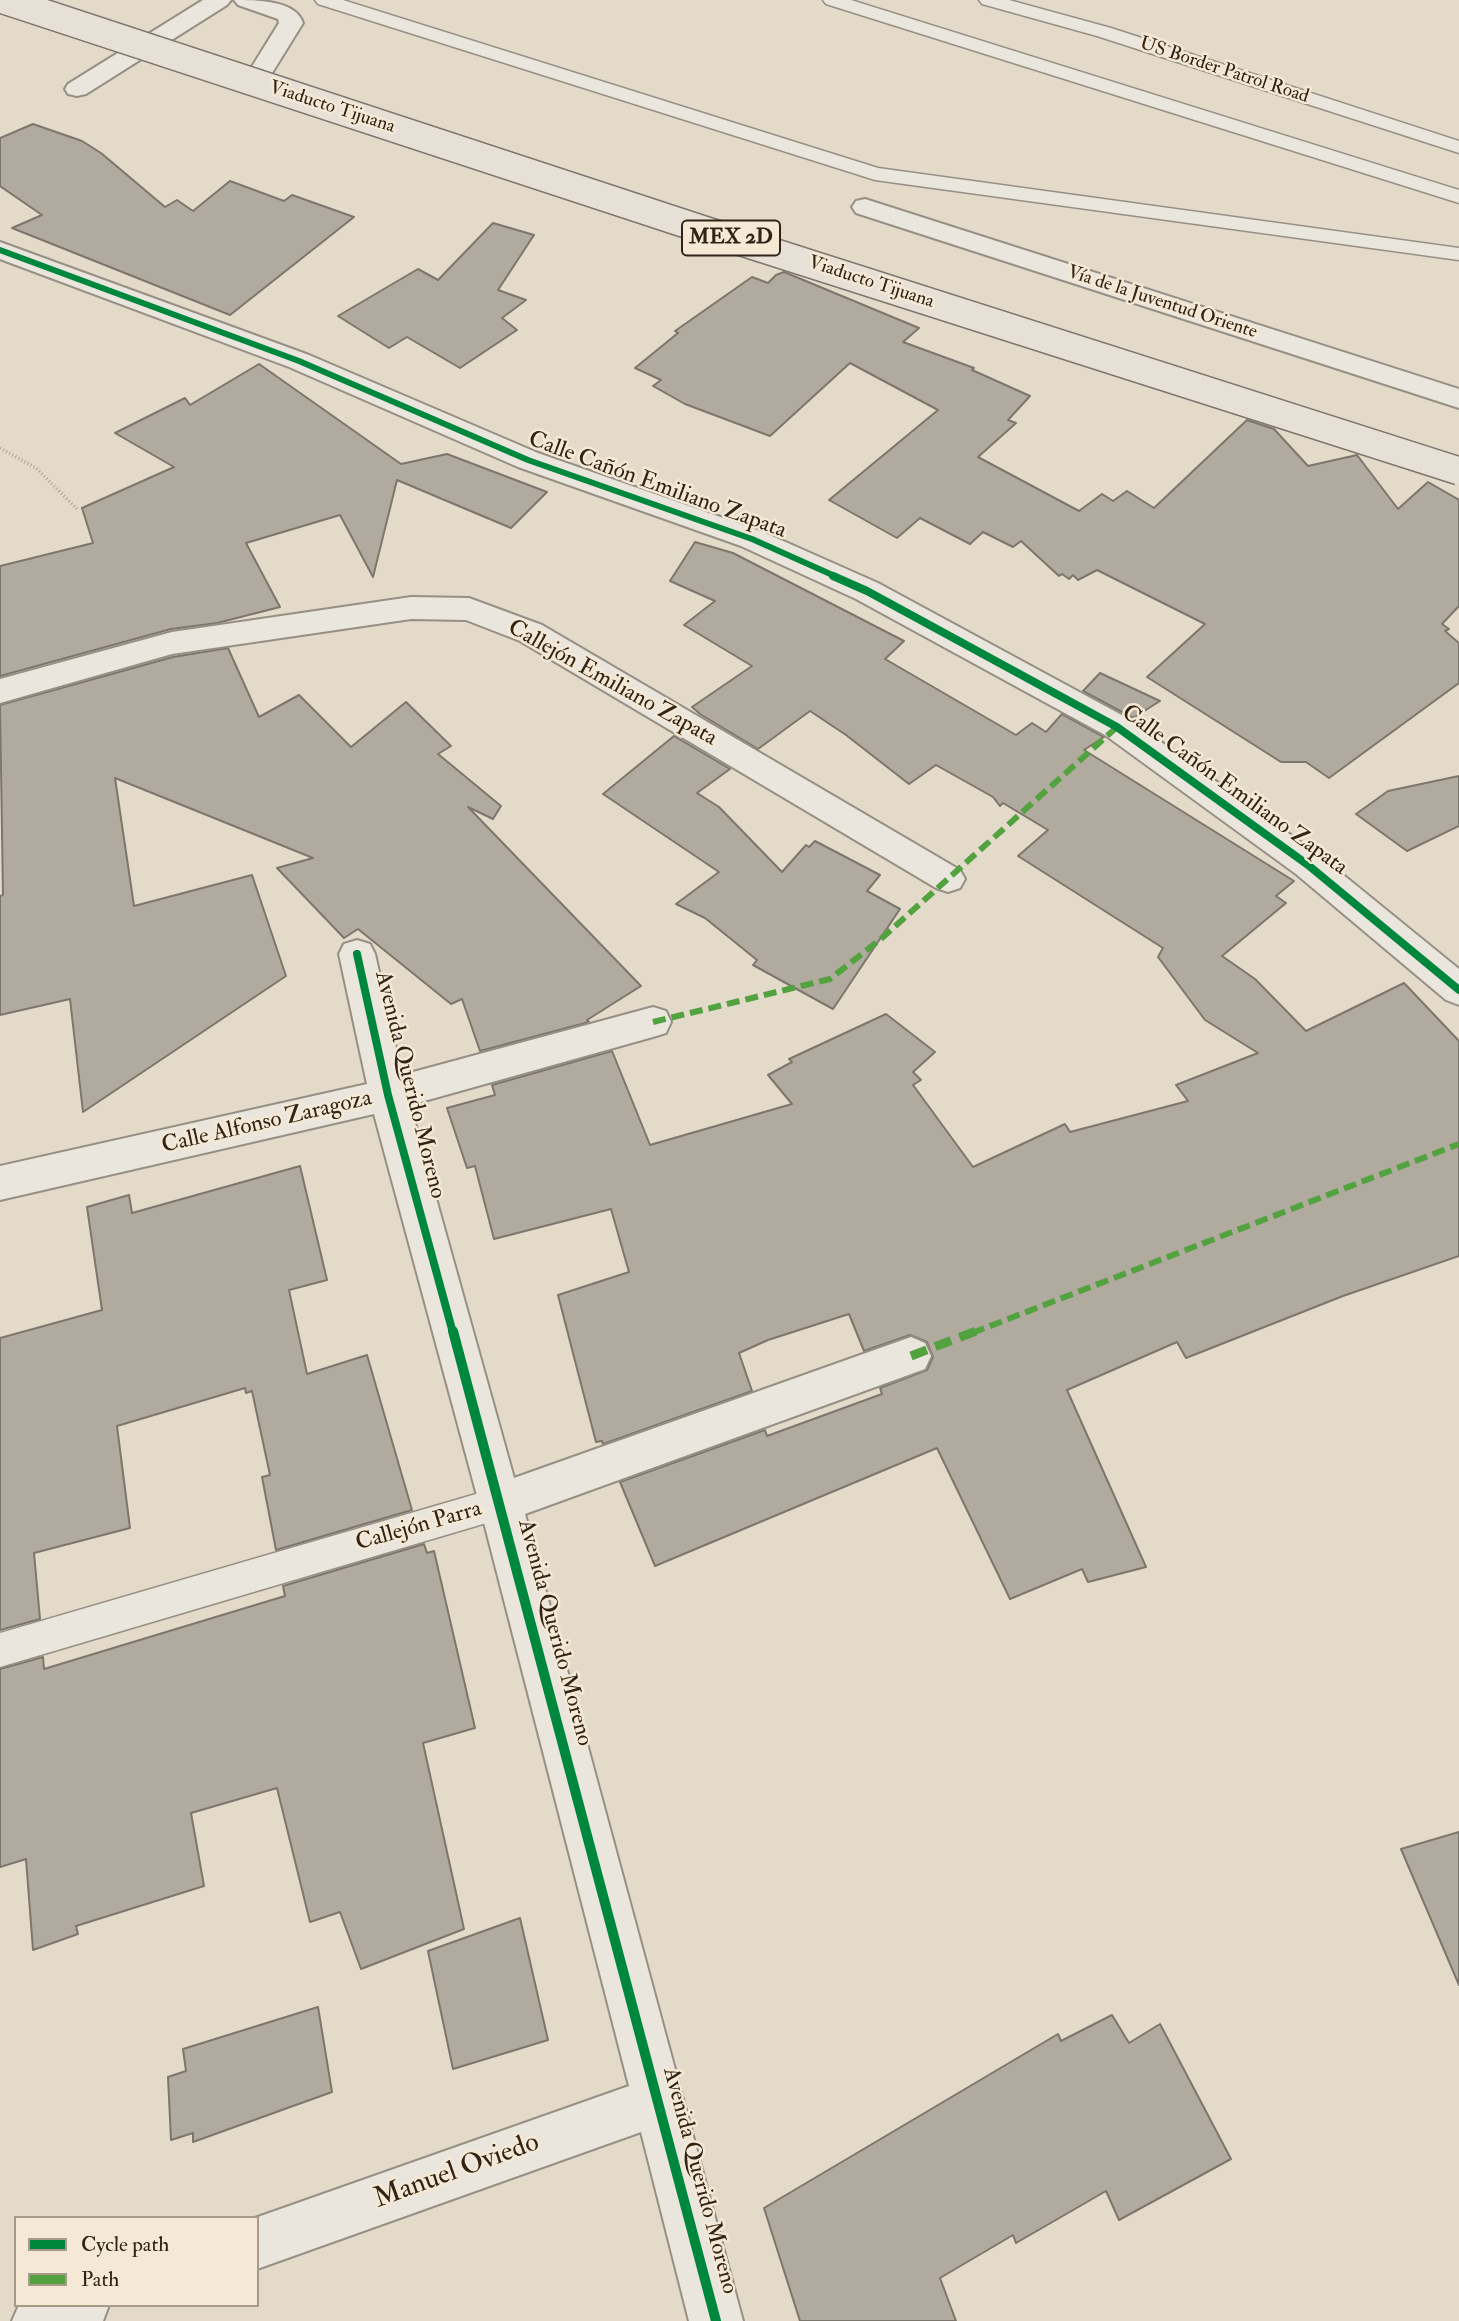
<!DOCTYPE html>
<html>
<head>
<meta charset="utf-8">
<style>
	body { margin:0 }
	#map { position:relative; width:1459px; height:2321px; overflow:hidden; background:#e4daca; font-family:"IM FELL Double Pica",serif }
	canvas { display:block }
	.legend { position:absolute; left:14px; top:2216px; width:245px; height:91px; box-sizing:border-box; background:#f5e9d6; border:2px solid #a79a89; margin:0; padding:9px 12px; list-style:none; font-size:21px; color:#312416 }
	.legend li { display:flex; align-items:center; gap:14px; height:35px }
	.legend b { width:35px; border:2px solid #a79a89 }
</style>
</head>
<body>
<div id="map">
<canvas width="1459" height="2321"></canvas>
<ul class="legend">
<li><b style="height:9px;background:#00873e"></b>Cycle path</li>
<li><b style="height:9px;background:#52a340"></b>Path</li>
</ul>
</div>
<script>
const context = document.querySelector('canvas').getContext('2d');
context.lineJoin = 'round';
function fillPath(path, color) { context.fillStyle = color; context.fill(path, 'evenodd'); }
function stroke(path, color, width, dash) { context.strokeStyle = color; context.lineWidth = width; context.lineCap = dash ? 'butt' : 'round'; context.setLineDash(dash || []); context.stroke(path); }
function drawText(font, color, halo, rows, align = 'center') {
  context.font = font + ' "IM FELL Double Pica",serif'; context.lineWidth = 5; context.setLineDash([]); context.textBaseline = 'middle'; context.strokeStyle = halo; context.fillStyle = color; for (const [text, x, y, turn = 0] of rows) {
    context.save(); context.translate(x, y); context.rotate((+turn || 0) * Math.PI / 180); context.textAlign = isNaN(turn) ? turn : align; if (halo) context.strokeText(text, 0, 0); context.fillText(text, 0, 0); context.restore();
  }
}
const building = new Path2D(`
	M 33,124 L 82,141 L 101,153 L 165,207 L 177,200 L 193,211 L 230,181 L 284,201 L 292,195 L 354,217 L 230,315 L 12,228 L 42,215 L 0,186 L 0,138 Z
	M 493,223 L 534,235 L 498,290 L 526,300 L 502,318 L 517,330 L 460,368 L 407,337 L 389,348 L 338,316 L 418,269 L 438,280 Z
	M 784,272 L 919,328 L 903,342 L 974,368 L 972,370 L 1030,396 L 1008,420 L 1016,423 L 978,457 L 1079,511 L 1102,494 L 1113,501 L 1127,491 L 1154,508 L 1247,420 L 1274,429 L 1308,466 L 1357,455 L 1398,509 L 1428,482 L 1459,500 L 1459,606 L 1442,624 L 1449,629 L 1445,631 L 1459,643 L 1459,683 L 1329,778 L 1306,762 L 1281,762 L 1147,677 L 1205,624 L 1097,570 L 1078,580 L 1073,575 L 1069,579 L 1062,574 L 1059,576 L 1021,541 L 1013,547 L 983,532 L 970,544 L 920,518 L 897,538 L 829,500 L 938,410 L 850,363 L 770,436 L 685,404 L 653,386 L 661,380 L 635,368 L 678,333 L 675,331 L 752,277 L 768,283 L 776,275 Z
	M 259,364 L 401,464 L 447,454 L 547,492 L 511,528 L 397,480 L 373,577 L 340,515 L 246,543 L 280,607 L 217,623 L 171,629 L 0,676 L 0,566 L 93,543 L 82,508 L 174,467 L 115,433 L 185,398 L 190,405 Z
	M 695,542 L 733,553 L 904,641 L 885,659 L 1016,735 L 1032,723 L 1046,732 L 1062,714 L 1104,737 L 1084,750 L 1294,881 L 1276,896 L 1286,903 L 1222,956 L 1255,979 L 1306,1031 L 1404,983 L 1459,1041 L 1459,1256 L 1343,1296 L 1186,1358 L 1177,1342 L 1067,1390 L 1146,1567 L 1088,1582 L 1082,1569 L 1010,1599 L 937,1448 L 655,1566 L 620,1482 L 765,1430 L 767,1436 L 882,1394 L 880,1388 L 927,1370 L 933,1357 L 927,1342 L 910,1335 L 864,1351 L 849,1314 L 768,1340 L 739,1353 L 752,1391 L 603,1444 L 602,1441 L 596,1442 L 558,1295 L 629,1272 L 611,1209 L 494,1239 L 475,1166 L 467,1168 L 447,1108 L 495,1095 L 492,1085 L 612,1051 L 650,1145 L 792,1104 L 768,1075 L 792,1062 L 789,1059 L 886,1014 L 935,1052 L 913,1072 L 921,1080 L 913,1085 L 973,1167 L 1065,1124 L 1070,1132 L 1188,1101 L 1176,1085 L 1258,1053 L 1205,1020 L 1158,957 L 1163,948 L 1018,856 L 1048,830 L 1003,803 L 1000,806 L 993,797 L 936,765 L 909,784 L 846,735 L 810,711 L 758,749 L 700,714 L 692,707 L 752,666 L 684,625 L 715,601 L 670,581 Z
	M 228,648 L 259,717 L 299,695 L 351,747 L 406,702 L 451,746 L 438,754 L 501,806 L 493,819 L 468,807 L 641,986 L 587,1020 L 589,1022 L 480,1051 L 462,999 L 451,1004 L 358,929 L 344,938 L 277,868 L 313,858 L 115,778 L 134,906 L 252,875 L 286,976 L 83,1112 L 70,999 L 0,1015 L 0,896 L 3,895 L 0,705 L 173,657 Z
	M 1100,673 L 1160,701 L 1133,718 L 1083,691 Z
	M 674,736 L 730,769 L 697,793 L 719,807 L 782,872 L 806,845 L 809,847 L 815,841 L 880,875 L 867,891 L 900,909 L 833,1009 L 753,965 L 757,960 L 705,918 L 676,904 L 719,872 L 603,794 Z
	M 1459,776 L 1459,826 L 1407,851 L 1356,814 L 1388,791 Z
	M 300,1166 L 327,1280 L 289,1290 L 307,1374 L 367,1355 L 412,1510 L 276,1550 L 262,1477 L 270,1475 L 252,1391 L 246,1393 L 245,1388 L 117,1426 L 130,1528 L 34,1553 L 40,1619 L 0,1630 L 0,1338 L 102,1310 L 87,1207 L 129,1195 L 132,1213 Z
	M 424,1544 L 427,1553 L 434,1551 L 475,1728 L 423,1743 L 464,1929 L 361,1969 L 340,1912 L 310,1922 L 277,1788 L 191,1813 L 204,1886 L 76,1926 L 78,1934 L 33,1950 L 26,1859 L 0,1867 L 0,1669 L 43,1657 L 44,1669 L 285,1596 L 283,1586 Z
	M 1459,1832 L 1459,1985 L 1401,1849 Z
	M 520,1918 L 548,2040 L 453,2069 L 428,1951 Z
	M 318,2007 L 332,2092 L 193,2142 L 193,2133 L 171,2140 L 168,2077 L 186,2071 L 183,2049 Z
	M 1112,2015 L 1129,2043 L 1160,2024 L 1231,2159 L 1119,2220 L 1106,2191 L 1016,2243 L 1013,2235 L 940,2278 L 956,2321 L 800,2321 L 764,2208 L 1058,2034 L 1061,2041 Z`);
fillPath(building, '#b1aa9e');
stroke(building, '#7d766c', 2);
const service = new Path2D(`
	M 315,0 L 343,0 L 878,168 L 1459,248 L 1459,260 L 875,180 L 318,4 Z
	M 823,0 L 851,0 L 1459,190 L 1459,203 L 826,4 Z
	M 979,0 L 1009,0 L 1111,28 L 1459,141 L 1459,153 L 1097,36 L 982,4 Z
	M 500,1487 L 512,1492 L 517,1503 L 512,1514 L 500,1519 L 0,1667 L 0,1633 Z`);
const minor = new Path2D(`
	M 203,0 L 231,0 L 227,5 L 86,94 L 77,96 L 68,94 L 65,89 L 68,84 Z
	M 234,0 C 256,0 296,0 303,23 L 264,86 L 255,88 L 246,86 L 243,81 L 279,23 L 278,19 L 238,5 Z
	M 865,199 L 1459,389 L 1459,408 L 856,213 L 852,207 L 856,201 Z
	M 411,597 L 469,598 L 542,625 L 960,870 L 965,879 L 960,888 L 948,892 L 936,888 L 520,641 L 466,620 L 411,619 L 172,654 L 0,703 L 0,679 L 172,632 Z
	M 357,940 L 370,944 L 375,954 L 402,1075 L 653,1007 L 666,1011 L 671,1022 L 666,1033 L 653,1037 L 410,1105 L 514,1478 L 911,1337 L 925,1343 L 931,1356 L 925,1369 L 525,1514 L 743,2321 L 689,2321 L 641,2132 L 257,2269 L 257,2218 L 255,2218 L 629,2086 L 479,1503 L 374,1114 L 0,1200 L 0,1166 L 367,1084 L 339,954 L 344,944 Z
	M 19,2305 L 109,2305 L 103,2321 L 12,2321 Z`);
const tertiary = new Path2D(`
	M 0,242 L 309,355 L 538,453 L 763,532 L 878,583 L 1129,719 L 1320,856 L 1459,969 L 1459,1005 L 1446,1000 L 1296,874 L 1105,735 L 856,599 L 741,546 L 518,467 L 289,367 L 0,259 Z`);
stroke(service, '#968f84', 3);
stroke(minor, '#968f84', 4);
stroke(tertiary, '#968f84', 4);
stroke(new Path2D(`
	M 0,448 L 36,468 L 77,509`), '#a8a39b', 3.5, [1, 2.5]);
fillPath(service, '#eae5dd');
fillPath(minor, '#eae5dd');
fillPath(tertiary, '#eae5dd');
const motorwayBridge = new Path2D(`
	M 4,0 L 701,229 L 1459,471`);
stroke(motorwayBridge, '#7d766c', 30, []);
stroke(motorwayBridge, '#e7e0d7', 27);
stroke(new Path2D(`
	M 653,1022 L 830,979 L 882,938 L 1117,727
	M 972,1333 L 1459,1144`), '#52a340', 6, [13, 6]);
stroke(new Path2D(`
	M 911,1356 L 976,1331`), '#52a340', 9, [17, 9]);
stroke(new Path2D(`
	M 0,250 L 299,361 L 528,460 L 752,539 L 837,577`), '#00873e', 6);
stroke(new Path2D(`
	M 833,576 L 867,591 L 1117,727 L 1308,865 L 1459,990
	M 357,954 L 388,1095 L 453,1333`), '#00873e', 8);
stroke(new Path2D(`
	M 453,1331 L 716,2321`), '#00873e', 10);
drawText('19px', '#312416', '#f5e9d6', [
	["US Border Patrol Road",1224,71,18],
	["Viaducto Tijuana",332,108,18],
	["Viaducto Tijuana",871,283,18],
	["Vía de la Juventud Oriente",1162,303,18]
]);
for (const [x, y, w] of [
	[731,238,98]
]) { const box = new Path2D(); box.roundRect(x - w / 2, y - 17.5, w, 35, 5); context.fillStyle = '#f5e9d6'; context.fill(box); stroke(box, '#312416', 2); }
drawText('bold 21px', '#312416', null, [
	["MEX 2D",731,238]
]);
drawText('23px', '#312416', '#f5e9d6', [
	["Calle Cañón Emiliano Zapata",657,486,20],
	["Callejón Emiliano Zapata",612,684,29],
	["Calle Cañón Emiliano Zapata",1234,791,36],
	["Avenida Querido Moreno",409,1085,76],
	["Calle Alfonso Zaragoza",267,1123,-13],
	["Callejón Parra",419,1527,-16],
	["Avenida Querido Moreno",554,1633,75],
	["Avenida Querido Moreno",699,2181,75]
]);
drawText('28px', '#312416', '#f5e9d6', [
	["Manuel Oviedo",457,2172,-20]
]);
</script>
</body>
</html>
